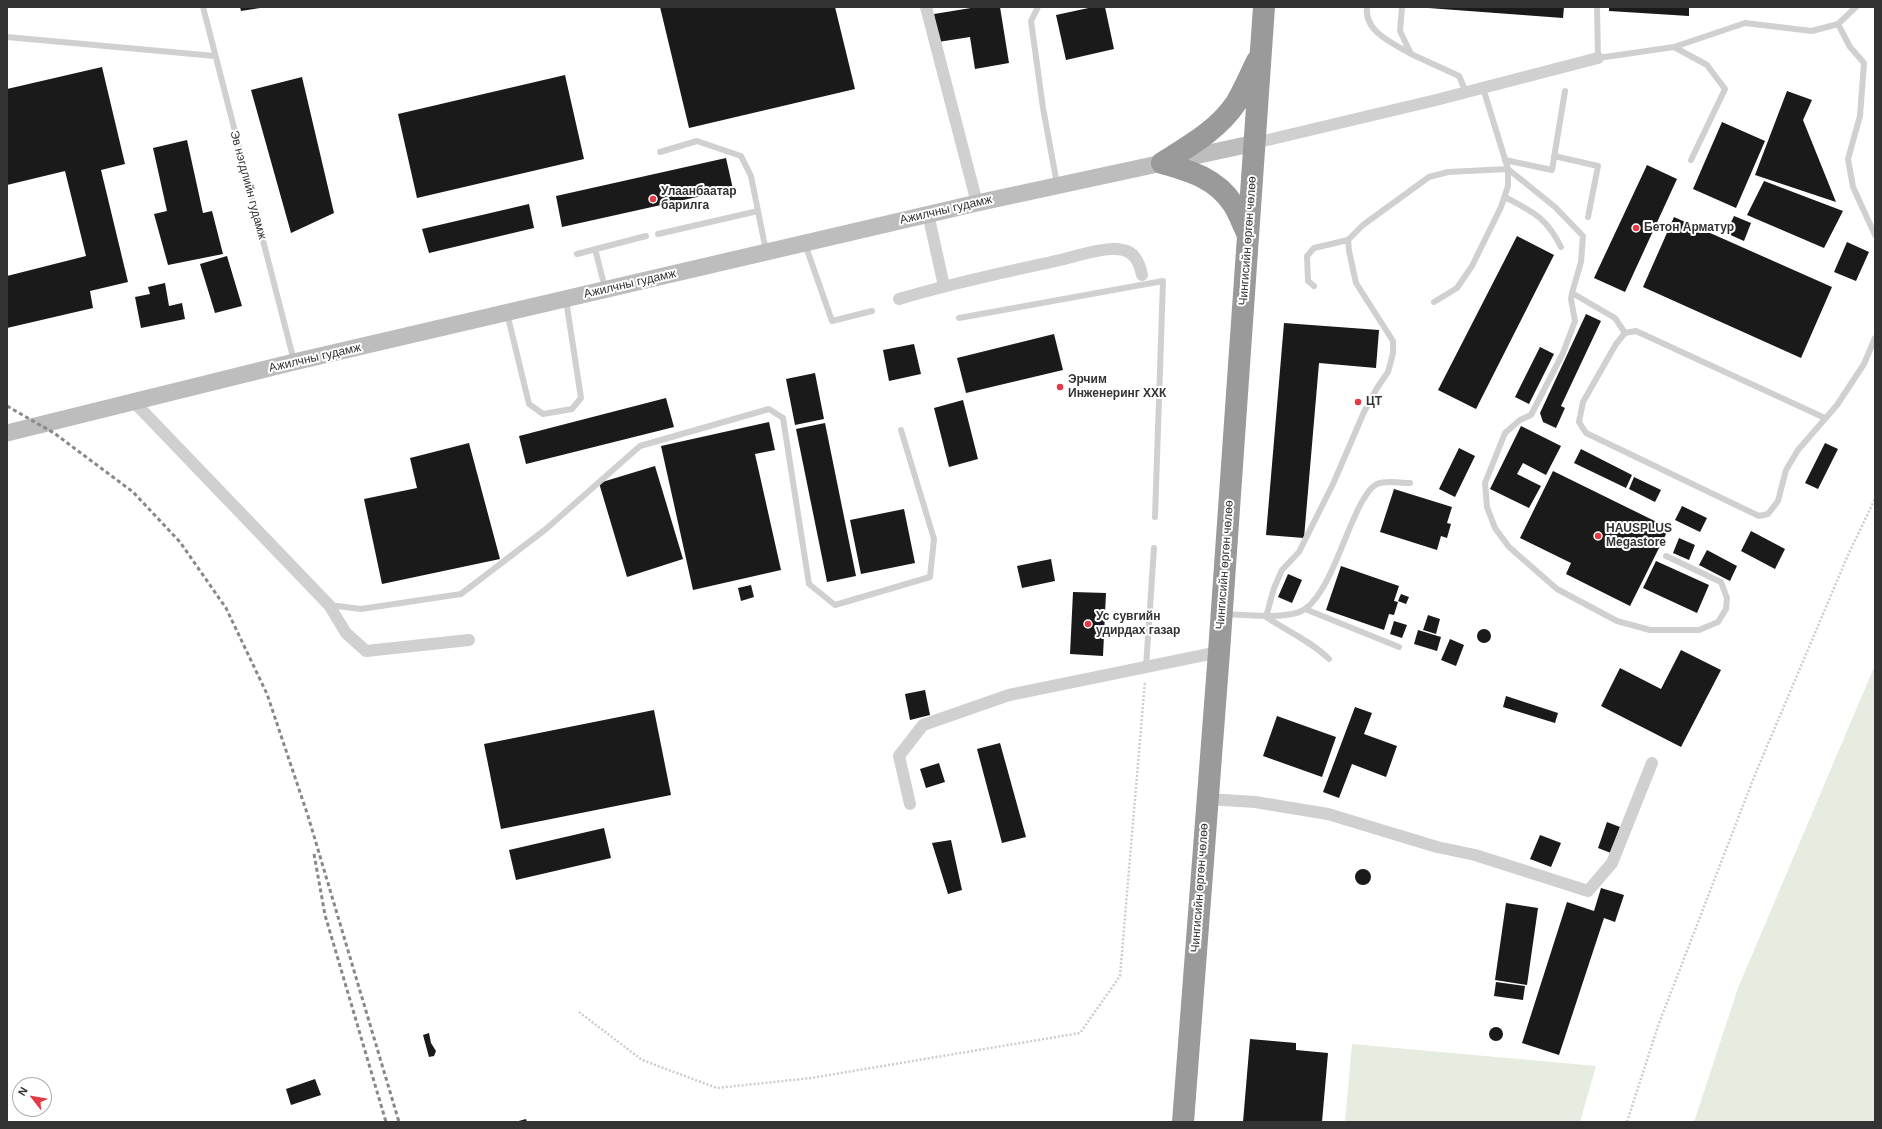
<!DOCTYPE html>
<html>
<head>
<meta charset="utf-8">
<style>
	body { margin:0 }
	#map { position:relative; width:1882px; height:1129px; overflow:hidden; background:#fff; font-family:Helvetica,sans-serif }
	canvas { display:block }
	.frame { position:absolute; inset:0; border:8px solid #333; pointer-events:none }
	.north { position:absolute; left:12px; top:1077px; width:40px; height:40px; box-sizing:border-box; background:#fff; border:1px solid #adadad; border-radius:50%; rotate:301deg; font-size:11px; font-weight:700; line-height:16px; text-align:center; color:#333 }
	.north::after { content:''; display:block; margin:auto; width:14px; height:18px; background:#e63946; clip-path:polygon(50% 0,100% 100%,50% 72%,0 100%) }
</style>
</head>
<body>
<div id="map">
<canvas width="1882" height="1129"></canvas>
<div class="frame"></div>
<div class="north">N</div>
</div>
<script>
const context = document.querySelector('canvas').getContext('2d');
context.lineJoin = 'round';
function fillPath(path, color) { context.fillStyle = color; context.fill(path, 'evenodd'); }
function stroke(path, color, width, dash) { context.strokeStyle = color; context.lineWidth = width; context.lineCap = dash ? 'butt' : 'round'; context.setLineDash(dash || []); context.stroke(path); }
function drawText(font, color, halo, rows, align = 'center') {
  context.font = font + ' Helvetica,sans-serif'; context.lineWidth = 4; context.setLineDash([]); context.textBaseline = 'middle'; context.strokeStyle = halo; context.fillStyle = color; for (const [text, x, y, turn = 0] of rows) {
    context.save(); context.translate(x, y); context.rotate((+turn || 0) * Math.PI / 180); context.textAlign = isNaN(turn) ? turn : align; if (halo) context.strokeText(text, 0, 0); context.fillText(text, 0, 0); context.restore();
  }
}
fillPath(new Path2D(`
	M 1875,665 L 1875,1122 L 1694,1122 L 1738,988 Z
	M 1352,1044 L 1596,1066 L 1580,1122 L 1345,1122 Z`), '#e6ecdf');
fillPath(new Path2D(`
	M 240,7 L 260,7 L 260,8 L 241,11 Z
	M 660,7 L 835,7 L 855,89 L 689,128 Z
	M 977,7 L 1000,7 L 1009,63 L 975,69 L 970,37 L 938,42 L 934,14 Z
	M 1093,7 L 1105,7 L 1114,49 L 1066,60 L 1056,15 Z
	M 1415,7 L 1564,7 L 1563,18 Z
	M 1609,7 L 1689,7 L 1689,16 L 1609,11 Z
	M 102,67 L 125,164 L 101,170 L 128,282 L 90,291 L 93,308 L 7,328 L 7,276 L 86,256 L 65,171 L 7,185 L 7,89 Z
	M 565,75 L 584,159 L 417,198 L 398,114 Z
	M 302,77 L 334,213 L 291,233 L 251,90 Z
	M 1787,91 L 1812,100 L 1803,120 L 1836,202 L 1755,175 Z
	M 1722,122 L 1765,141 L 1736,208 L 1693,189 Z
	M 187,140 L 203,213 L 212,211 L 223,254 L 168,265 L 154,214 L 167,211 L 153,148 Z
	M 726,158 L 733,189 L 562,227 L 556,196 Z
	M 1647,165 L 1677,179 L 1625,292 L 1594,278 Z
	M 1764,181 L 1843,211 L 1824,248 L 1747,215 Z
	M 529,204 L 534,228 L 429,253 L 422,229 Z
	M 1734,216 L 1751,223 L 1744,241 L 1726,233 Z
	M 1674,217 L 1832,287 L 1801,358 L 1643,287 Z
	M 1517,236 L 1554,255 L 1476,409 L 1438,390 Z
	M 1847,242 L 1869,252 L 1856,281 L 1834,272 Z
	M 227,256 L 242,306 L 215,313 L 200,264 Z
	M 165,283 L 169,306 L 182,303 L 185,319 L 141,328 L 135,297 L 150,294 L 148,287 Z
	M 1586,314 L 1601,321 L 1561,406 L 1565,408 L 1556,428 L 1543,422 L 1540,413 Z
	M 1284,323 L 1379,330 L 1376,368 L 1319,363 L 1304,538 L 1266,535 Z
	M 1054,334 L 1063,370 L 966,393 L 957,358 Z
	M 914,344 L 921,374 L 889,381 L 883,350 Z
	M 1540,347 L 1554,354 L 1529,404 L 1515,397 Z
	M 815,373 L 824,419 L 795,425 L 786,379 Z
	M 666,398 L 674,427 L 526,464 L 519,436 Z
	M 963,400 L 978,459 L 949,467 L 934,408 Z
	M 769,422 L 775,450 L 755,454 L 781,570 L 693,590 L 661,446 Z
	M 825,423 L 856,576 L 827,582 L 796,429 Z
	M 1521,426 L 1561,446 L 1546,475 L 1523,463 L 1517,474 L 1541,486 L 1529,508 L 1490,489 Z
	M 469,443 L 500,559 L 382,584 L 364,499 L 417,488 L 410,458 Z
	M 1825,443 L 1838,449 L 1818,489 L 1805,483 Z
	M 1459,448 L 1475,456 L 1455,497 L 1439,489 Z
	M 1581,449 L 1632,475 L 1626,488 L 1574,463 Z
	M 655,466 L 683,559 L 627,577 L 599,483 Z
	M 1553,471 L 1669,528 L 1630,606 L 1566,574 L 1571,563 L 1520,538 Z
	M 1634,477 L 1661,490 L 1655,502 L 1629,489 Z
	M 1394,489 L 1452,507 L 1447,523 L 1451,524 L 1447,538 L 1441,536 L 1437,550 L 1380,532 Z
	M 1682,506 L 1707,518 L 1700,532 L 1675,520 Z
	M 904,509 L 915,563 L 861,574 L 850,520 Z
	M 1751,531 L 1785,549 L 1775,569 L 1741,551 Z
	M 1679,538 L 1695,545 L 1689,560 L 1673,553 Z
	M 1707,550 L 1737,566 L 1730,581 L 1699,565 Z
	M 1051,559 L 1055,581 L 1022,588 L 1017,566 Z
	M 1656,561 L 1709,585 L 1697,613 L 1643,588 Z
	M 1341,566 L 1399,586 L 1394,601 L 1398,602 L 1394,615 L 1389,614 L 1384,630 L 1326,610 Z
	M 1288,574 L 1302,580 L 1292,603 L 1278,597 Z
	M 751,585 L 754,597 L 741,601 L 738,588 Z
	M 1073,592 L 1106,593 L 1103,656 L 1070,654 Z
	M 1401,594 L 1409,597 L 1406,604 L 1398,601 Z
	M 1428,615 L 1440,619 L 1436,634 L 1423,630 Z
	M 1394,621 L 1407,625 L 1402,638 L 1390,634 Z
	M1477 636a7 7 0 1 1 14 0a7 7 0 1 1-14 0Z
	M 1418,630 L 1441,637 L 1437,651 L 1414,644 Z
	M 1450,639 L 1464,645 L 1456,666 L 1441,660 Z
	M 1681,650 L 1721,670 L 1681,747 L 1601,706 L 1620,668 L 1661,689 Z
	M 925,690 L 930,715 L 910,720 L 905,694 Z
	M 1506,696 L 1558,713 L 1555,723 L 1503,707 Z
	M 1355,707 L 1372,713 L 1364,734 L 1397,746 L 1386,777 L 1352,764 L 1339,798 L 1323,792 Z
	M 654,710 L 671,795 L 501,829 L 484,744 Z
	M 1277,716 L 1336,737 L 1322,777 L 1263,756 Z
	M 1000,743 L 1026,837 L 1002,843 L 977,749 Z
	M 939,763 L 945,782 L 926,788 L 920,769 Z
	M 1607,822 L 1620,827 L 1611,853 L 1598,848 Z
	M 604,828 L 611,858 L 516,880 L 509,850 Z
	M 1540,835 L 1561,843 L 1551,867 L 1530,859 Z
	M 951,840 L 962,890 L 948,894 L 932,843 Z
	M1355 877a8 8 0 1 1 16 0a8 8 0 1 1-16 0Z
	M 1601,888 L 1624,895 L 1615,922 L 1604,918 L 1559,1055 L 1522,1043 L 1567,902 L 1594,911 Z
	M 1506,903 L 1538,908 L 1527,985 L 1495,980 Z
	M 1496,982 L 1525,986 L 1523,1000 L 1494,996 Z
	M1489 1034a7 7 0 1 1 14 0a7 7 0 1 1-14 0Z
	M 429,1033 L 431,1043 L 436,1051 L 434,1056 L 429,1057 L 423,1035 Z
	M 1250,1039 L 1296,1043 L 1296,1050 L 1328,1053 L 1322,1122 L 1243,1122 Z
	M 315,1079 L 321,1095 L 291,1105 L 286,1089 Z
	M 526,1119 L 527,1122 L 515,1122 Z`), '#1a1a1a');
stroke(new Path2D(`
	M 579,1012 L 642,1060 L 717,1088 L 811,1078 L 1080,1033 L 1120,976 L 1145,681
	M 1627,1122 L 1658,1026 L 1754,777 L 1848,555 L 1875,499`), '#cdcdcd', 2.5, [2, 2]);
stroke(new Path2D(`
	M 203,7 L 294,361
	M 1038,7 L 1031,21 L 1043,108 L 1057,184
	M 1367,7 C 1364,32 1393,43 1411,54
	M 1402,7 L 1400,31 L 1411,54 L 1459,76 L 1466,92
	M 1597,7 L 1598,58 L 1674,47 L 1745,23 L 1812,31 L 1838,24 L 1856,7
	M 1838,24 L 1850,47 L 1864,63 L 1860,116 L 1848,159 L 1853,187 L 1875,235
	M 7,37 L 215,56
	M 1674,47 L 1707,65 L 1725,89 L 1691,160
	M 1483,88 L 1508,169 L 1555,207 L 1583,236 L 1581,262 L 1572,293 L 1615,318 L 1625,333
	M 660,152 L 697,141 L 741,156 L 751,176 L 766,251
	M 1554,156 L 1598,166 L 1588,217
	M 1505,160 L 1552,170 L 1565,91
	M 1505,197 C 1533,212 1546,217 1561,247
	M 658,234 L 758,211
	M 805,244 L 832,321 L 872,311
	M 595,249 L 605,288
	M 577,254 L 646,236
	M 1314,286 L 1308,281 L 1307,256 L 1314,248 L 1348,240
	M 1572,293 L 1571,299 L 1575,321 L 1563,353 L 1531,415 L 1520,420 L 1505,433 L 1485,483 L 1487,507 L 1495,528 L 1509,547 L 1557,589 L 1617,621 L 1650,630 L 1699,630 L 1718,622 L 1726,609 L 1727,598 L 1721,582 L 1666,556
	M 507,313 L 529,404 L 543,414 L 572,409 L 581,398 L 566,300
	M 959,318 L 1163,281 L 1155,517
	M 1825,418 L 1636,331 L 1625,333 L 1616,344 L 1583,402 L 1579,422 L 1586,433 L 1759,516 L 1768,514 L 1778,501 L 1786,470 L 1798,450 L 1837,405 L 1864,364 L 1875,338
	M 329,605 L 361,609 L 461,594 L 546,529 L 640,446 L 769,409 L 783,418 L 809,584 L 835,605 L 930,577 L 934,539 L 901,430
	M 1305,609 L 1399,647
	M 1224,614 C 1244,615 1290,620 1305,609 C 1330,592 1346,528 1363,500 C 1367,494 1370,487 1377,484 C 1387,480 1399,483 1410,483
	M 1329,659 C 1312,642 1286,630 1266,617 L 1274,588 L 1282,570 L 1299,552 L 1333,484 L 1364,412 L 1377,388 L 1388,372 L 1393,353 L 1393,341 L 1356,283 L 1349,251 L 1348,240 L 1363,225 L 1429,177 L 1448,172 L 1508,169 L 1508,186 L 1501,207 L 1472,266 L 1457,288 L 1434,302
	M 1146,667 L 1154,548`), '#d0d0d0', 6);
stroke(new Path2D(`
	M 926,7 L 977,203
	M 1255,143 L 1436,100 L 1598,58
	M 928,214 L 944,286
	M 899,299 C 952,283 1006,272 1060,260 C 1077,256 1106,246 1123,250 C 1135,252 1140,265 1142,275
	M 134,402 L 329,605 L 346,633 L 366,651 L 469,640
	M 1207,799 L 1255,802 L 1328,814 L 1437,847 L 1475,855 L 1588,891 L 1612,863 L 1652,763
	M 910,804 L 899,756 L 923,725 L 1009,695 L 1219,652`), '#d0d0d0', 12);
stroke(new Path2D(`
	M 7,433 L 294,362 L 977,203 L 1255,143`), '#bdbdbd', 17);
stroke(new Path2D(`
	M 1162,163 C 1189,146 1218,130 1236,103 C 1244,90 1250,75 1257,61
	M 1162,163 C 1190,171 1216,178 1233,204 C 1239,213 1243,225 1248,235
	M 1183,1122 L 1219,652 L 1264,7`), '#9a9a9a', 22);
stroke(new Path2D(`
	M 7,406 L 54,433 L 133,492 L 180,542 L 226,608 L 267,694 L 308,816 L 399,1122
	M 314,854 L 325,915 L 386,1122`), '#888', 3, [4, 3]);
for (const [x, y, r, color] of [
	[653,199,4,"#e63946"],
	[1636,228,4,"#e63946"],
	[1060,387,4,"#e63946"],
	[1358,402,4,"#e63946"],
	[1598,536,4,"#e63946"],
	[1088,624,4,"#e63946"]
]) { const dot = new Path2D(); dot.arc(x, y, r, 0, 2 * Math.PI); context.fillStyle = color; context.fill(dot); stroke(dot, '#fff', 1.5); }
drawText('12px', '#333', '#fff', [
	["Эв нэгдлийн гудамж",248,185,75],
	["Ажилчны гудамж",946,210,-13],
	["Чингисийн өргөн чөлөө",1248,241,-86],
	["Ажилчны гудамж",630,284,-13],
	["Ажилчны гудамж",315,358,-13],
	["Чингисийн өргөн чөлөө",1225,565,-86],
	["Чингисийн өргөн чөлөө",1200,888,-86]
]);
drawText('bold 12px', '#333', '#fff', [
	["Улаанбаатар",661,192],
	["барилга",661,206],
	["Бетон Арматур",1644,228],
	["Эрчим",1068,380],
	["Инженеринг ХХК",1068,394],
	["ЦТ",1366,402],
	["HAUSPLUS",1606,529],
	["Megastore",1606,543],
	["Ус сувгийн",1096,617],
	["удирдах газар",1096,631]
], 'left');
</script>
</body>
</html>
